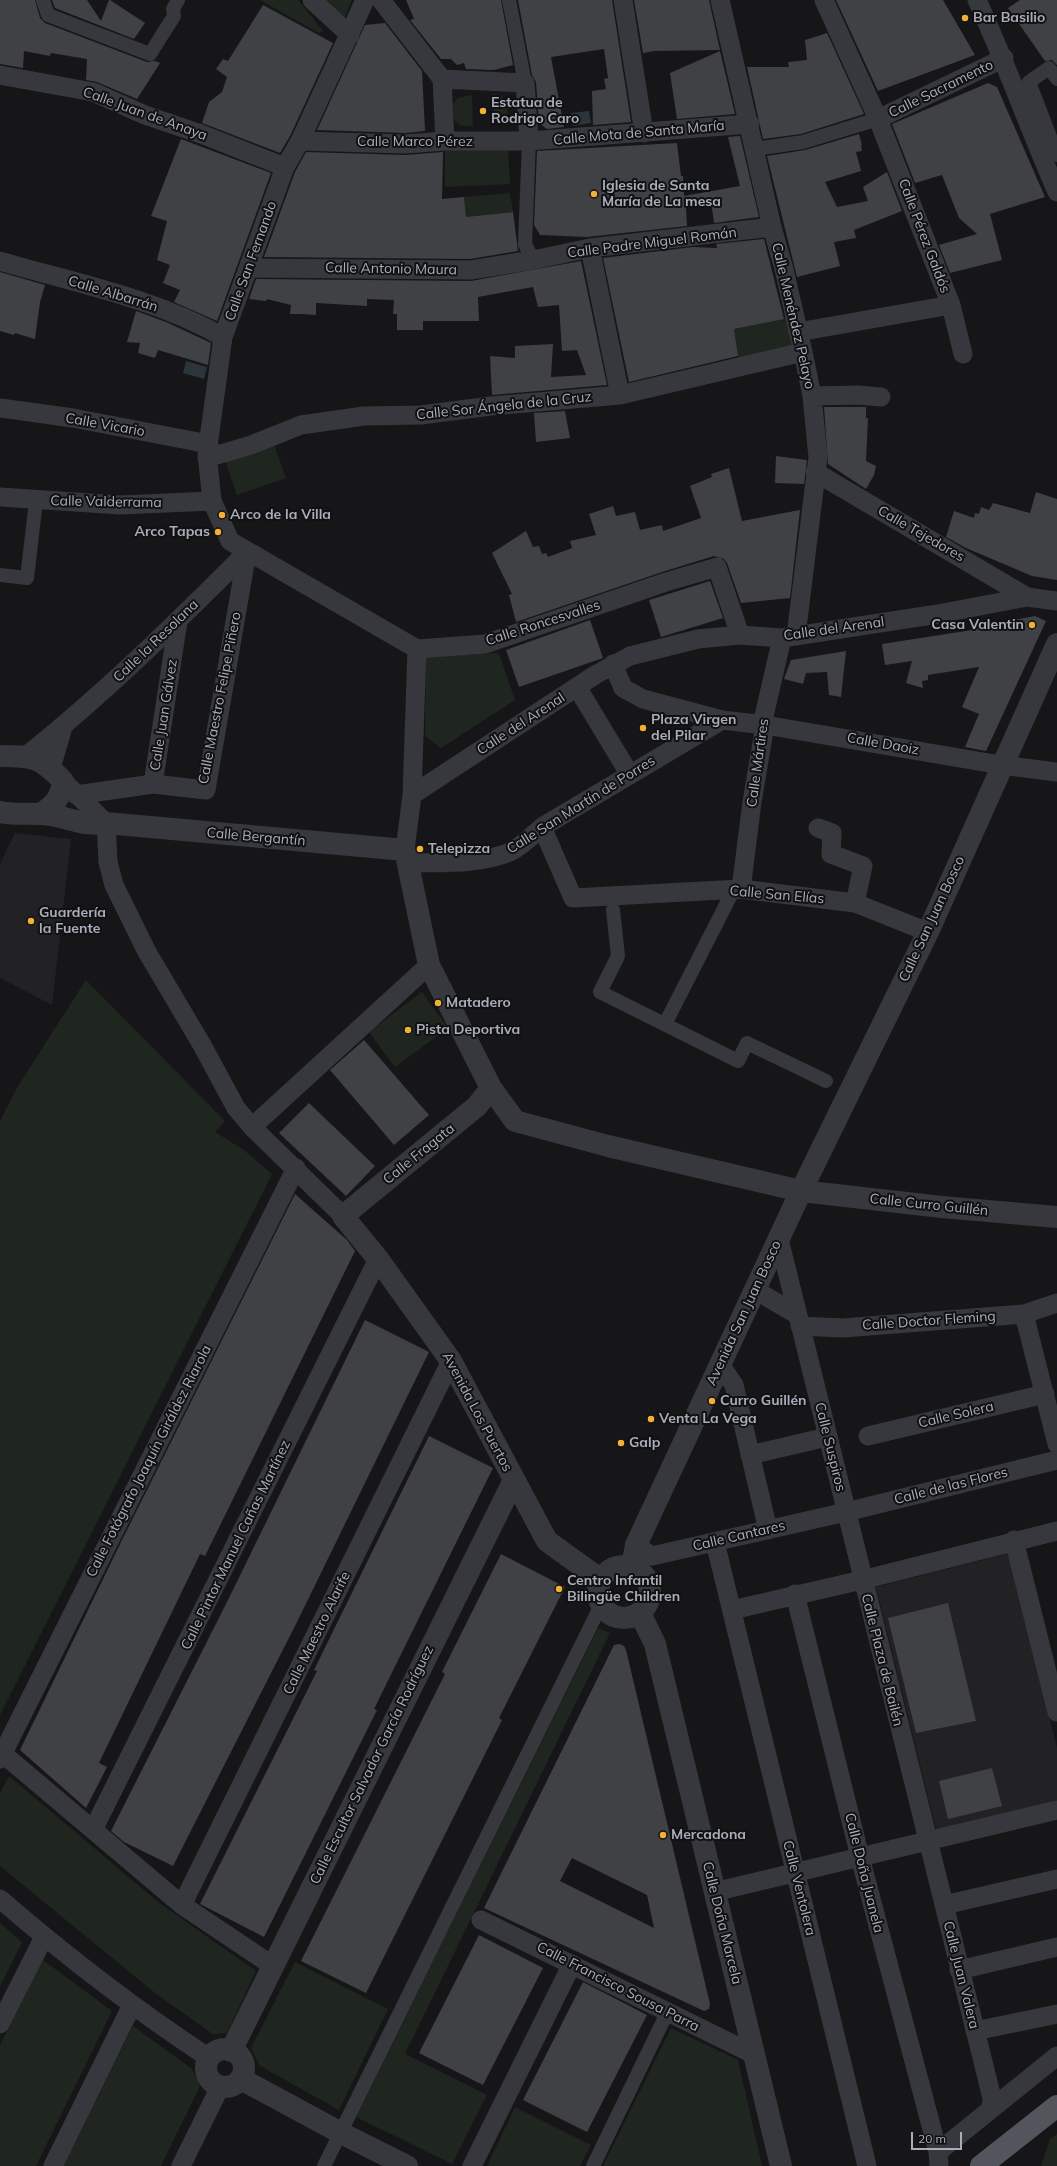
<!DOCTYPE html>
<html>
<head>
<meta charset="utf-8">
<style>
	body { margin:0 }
	#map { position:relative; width:1057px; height:2166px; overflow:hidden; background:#161618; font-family:Mulish,sans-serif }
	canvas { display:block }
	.scale { position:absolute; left:911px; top:2132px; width:51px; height:18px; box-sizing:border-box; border:2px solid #a8adb8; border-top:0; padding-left:5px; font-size:12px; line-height:14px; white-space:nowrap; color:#a8adb8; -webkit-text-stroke:3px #111113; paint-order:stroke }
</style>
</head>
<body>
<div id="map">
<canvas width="1057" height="2166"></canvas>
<div class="scale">20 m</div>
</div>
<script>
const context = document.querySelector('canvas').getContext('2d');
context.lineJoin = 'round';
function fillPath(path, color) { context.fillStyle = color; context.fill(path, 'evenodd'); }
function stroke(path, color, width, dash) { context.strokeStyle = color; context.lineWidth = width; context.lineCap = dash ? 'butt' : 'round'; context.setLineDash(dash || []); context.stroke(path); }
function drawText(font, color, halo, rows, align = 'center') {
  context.font = font + ' Mulish,sans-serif'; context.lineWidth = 4; context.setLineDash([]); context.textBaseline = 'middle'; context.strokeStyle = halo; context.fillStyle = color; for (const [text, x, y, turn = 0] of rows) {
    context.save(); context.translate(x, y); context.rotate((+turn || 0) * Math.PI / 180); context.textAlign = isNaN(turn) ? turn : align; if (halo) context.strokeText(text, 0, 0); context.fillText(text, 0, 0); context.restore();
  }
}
fillPath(new Path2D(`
	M 15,833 L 71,839 L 52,1005 L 0,978 L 0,864 Z
	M 1010,1553 L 1057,1748 L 1057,1805 L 937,1833 L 876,1587 Z`), '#222225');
fillPath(new Path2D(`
	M 260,0 L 298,0 L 323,31 L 319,33 L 315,31 Z
	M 321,0 L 352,0 L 345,17 L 335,13 Z
	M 492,94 L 500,95 L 507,101 L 508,120 L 506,123 L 495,124 Z
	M 472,95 L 473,126 L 461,126 L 454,120 L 453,104 L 458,98 Z
	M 445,148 L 508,150 L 510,184 L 445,187 Z
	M 510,193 L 513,212 L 466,217 L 464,197 Z
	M 789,317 L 796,349 L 739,362 L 734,329 Z
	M 274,444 L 286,478 L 237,495 L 225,461 Z
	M 499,653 L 515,700 L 441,748 L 425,736 L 426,657 Z
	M 86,980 L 225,1121 L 215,1132 L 244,1150 L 272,1174 L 0,1715 L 0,1121 L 18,1086 Z
	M 422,992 L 448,1028 L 395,1067 L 369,1032 Z
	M 598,1628 L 610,1633 L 405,2054 L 487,2095 L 452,2164 L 356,2117 Z
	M 9,1776 L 158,1902 L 256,1971 L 227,2033 L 213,2034 L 155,1993 L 0,1866 L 0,1793 Z
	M 0,1923 L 22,1942 L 0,1987 Z
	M 43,1960 L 112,2011 L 36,2166 L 0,2166 L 0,2045 Z
	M 295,1962 L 388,2009 L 339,2110 L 260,2066 L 251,2048 Z
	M 133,2026 L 192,2069 L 200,2086 L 161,2166 L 63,2166 Z
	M 671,2028 L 738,2060 L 762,2166 L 603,2166 Z
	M 515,2107 L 591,2145 L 580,2166 L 487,2166 Z
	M 1057,2134 L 1057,2166 L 1041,2166 L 1050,2139 Z`), '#1e261f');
fillPath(new Path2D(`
	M 589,111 L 591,123 L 573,126 L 571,113 Z
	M 186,361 L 207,367 L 204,379 L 183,373 Z`), '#2c353c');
fillPath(new Path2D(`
	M 0,0 L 35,0 L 40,18 L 45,23 L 147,62 L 155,61 L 160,63 L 137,99 L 97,82 L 86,80 L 87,59 L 51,53 L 50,56 L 24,51 L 23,68 L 0,64 Z
	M 52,0 L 87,0 L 101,21 L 109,0 L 110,0 L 145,23 L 134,39 L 55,8 Z
	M 406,0 L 501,0 L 513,65 L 494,70 L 466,69 L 464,63 L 457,65 L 451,59 L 441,59 L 410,20 L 414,19 Z
	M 518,0 L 612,0 L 631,122 L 593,125 L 592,91 L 606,89 L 604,79 L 608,78 L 604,49 L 551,57 L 564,127 L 547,129 L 539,123 L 536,82 L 532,75 Z
	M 634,0 L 709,0 L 720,50 L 654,51 L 643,53 Z
	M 836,0 L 943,0 L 975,55 L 878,91 Z
	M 1020,0 L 1057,0 L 1057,65 L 1052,60 L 1045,61 L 1008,8 Z
	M 263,5 L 333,43 L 290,136 L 280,153 L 202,123 L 209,102 L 222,92 L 227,77 L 216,69 L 223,59 L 228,61 Z
	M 385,23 L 422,71 L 425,131 L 405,133 L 317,130 L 365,25 Z
	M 827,33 L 864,114 L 801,134 L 763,139 L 747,67 L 789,67 L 788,62 L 807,60 L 805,40 Z
	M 720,51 L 735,114 L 677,119 L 670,73 Z
	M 988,83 L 997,87 L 1045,197 L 990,214 L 1002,260 L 950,273 L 939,245 L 977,234 L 959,218 L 942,175 L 915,183 L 892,124 Z
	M 859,134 L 862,145 L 861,145 L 862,151 L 856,152 L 861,171 L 825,182 L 837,207 L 868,201 L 863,187 L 887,172 L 902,211 L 854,230 L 856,238 L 834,242 L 840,266 L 797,277 L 767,156 L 805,150 Z
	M 740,136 L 759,217 L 714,223 L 711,201 L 686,208 L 687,226 L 587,237 L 540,235 L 534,225 L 537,151 L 677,143 L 681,176 L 683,176 L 684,196 L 740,186 L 728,137 Z
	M 181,139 L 271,173 L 217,321 L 174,302 L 180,290 L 163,283 L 170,265 L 157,260 L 167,221 L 151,216 Z
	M 306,152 L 405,155 L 443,152 L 442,199 L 464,197 L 466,217 L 513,212 L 518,251 L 470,259 L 264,257 L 295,172 Z
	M 764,239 L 784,319 L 734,329 L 738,356 L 629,382 L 603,258 L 693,247 L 717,248 L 716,244 Z
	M 581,261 L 607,385 L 492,395 L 490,356 L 515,358 L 515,346 L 553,344 L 551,377 L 586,375 L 577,350 L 562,351 L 559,305 L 538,307 L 533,287 L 478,297 L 479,321 L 423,321 L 423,330 L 397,330 L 397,314 L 393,314 L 394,300 L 367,299 L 367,306 L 316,303 L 316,315 L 302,314 L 290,314 L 291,305 L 267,299 L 266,301 L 249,299 L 256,279 L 471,281 Z
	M 0,272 L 45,285 L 40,302 L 35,339 L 15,333 L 14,335 L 0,331 Z
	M 136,311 L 166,322 L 211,343 L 208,365 L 158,350 L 155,358 L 138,353 L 140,343 L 127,342 Z
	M 824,407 L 866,407 L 866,418 L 868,418 L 866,461 L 876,466 L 874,475 L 866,489 L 828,464 Z
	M 565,411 L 570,438 L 536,442 L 534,413 Z
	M 776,456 L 807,460 L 804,484 L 775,483 Z
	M 729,468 L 742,521 L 800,510 L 790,598 L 741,603 L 727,563 L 724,559 L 714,556 L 662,572 L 516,622 L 509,595 L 512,594 L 492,553 L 526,531 L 533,547 L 539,546 L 542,554 L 546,553 L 548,557 L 572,548 L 570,541 L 596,535 L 589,514 L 613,506 L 616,516 L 635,512 L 640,530 L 662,525 L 663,531 L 701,518 L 690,486 L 712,477 L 711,474 Z
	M 1036,492 L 1057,499 L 1057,580 L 1032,576 L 966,548 L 946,537 L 954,511 L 974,518 L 975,513 L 979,514 L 981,507 L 989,510 L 993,503 L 1030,513 Z
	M 710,581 L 723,618 L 661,637 L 649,600 Z
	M 1035,616 L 1046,621 L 986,751 L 965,747 L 979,714 L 962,707 L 979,667 L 928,675 L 928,680 L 922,681 L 923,688 L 906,683 L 912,661 L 885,665 L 882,644 L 972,630 L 972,628 Z
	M 590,620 L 603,658 L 519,687 L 506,650 Z
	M 846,651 L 841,697 L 829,695 L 827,672 L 806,673 L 803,684 L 784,679 L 791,660 Z
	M 364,1040 L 429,1115 L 394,1145 L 330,1070 Z
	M 309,1103 L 375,1166 L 346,1196 L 279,1133 Z
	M 295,1194 L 347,1240 L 355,1251 L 205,1556 L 200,1554 L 99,1763 L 107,1767 L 86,1808 L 20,1750 L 122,1540 Z
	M 365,1320 L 429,1352 L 298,1620 L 173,1866 L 124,1842 L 111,1831 L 227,1602 Z
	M 429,1436 L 493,1468 L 374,1709 L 377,1710 L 264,1937 L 200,1904 L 317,1671 L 314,1670 Z
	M 501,1554 L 565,1587 L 499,1718 L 502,1720 L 366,1993 L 301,1961 L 445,1674 L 442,1672 Z
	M 948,1603 L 976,1721 L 916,1733 L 888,1618 Z
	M 620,1644 L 624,1646 L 626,1650 L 710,2004 L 709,2009 L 704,2011 L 484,1908 L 614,1645 ZM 572,1858 L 647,1895 L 654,1928 L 560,1881 Z
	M 992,1768 L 1002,1806 L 948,1819 L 939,1781 Z
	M 479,1935 L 543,1968 L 483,2085 L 419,2053 Z
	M 583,1982 L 647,2015 L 587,2132 L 523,2100 Z`), '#404145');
stroke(new Path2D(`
	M 43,0 L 48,15 L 150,54 L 174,16 L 173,9 L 178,0
	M 509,0 L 525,83
	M 1057,79 L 1049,68 L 1029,82 L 1057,155
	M 529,141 L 525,244 L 533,260
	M 755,149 L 803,142 L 878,119
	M 0,575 L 27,578 L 36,501
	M 613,910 L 618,956 L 600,992 L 738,1061 L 747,1043 L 826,1081
	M 665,1024 L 734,889
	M 324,2166 L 601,1605
	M 593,2166 L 667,2013`), '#37383d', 14);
stroke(new Path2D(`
	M 312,0 L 350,35
	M 365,0 L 300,141 L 285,167 L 223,337 L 207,453 L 212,501 L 230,541 L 417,649 L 485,644 L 666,582 L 717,567 L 740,635
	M 381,0 L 442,79 L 445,141
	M 623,0 L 644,133
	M 720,0 L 772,227 L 784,269 L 803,352 L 812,396 L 818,457 L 796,636
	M 824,0 L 878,119 L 951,305 L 963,354
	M 977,0 C 1006,63 1029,128 1057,192
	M 0,75 L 93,92 L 145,115 L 201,134 L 285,167
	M 442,79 L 525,83 L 529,141
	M 878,119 L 1004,58
	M 300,141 L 405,144 L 445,141 L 529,141 L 750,124
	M 590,248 L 620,395
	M 0,261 C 75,283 155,298 223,337
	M 248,268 L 471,270 L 533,260 L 590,248 L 772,227
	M 798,332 L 951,305
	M 812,396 L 858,395 L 881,397
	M 0,408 L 73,418 L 209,444
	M 207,458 L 251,445 L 301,425 L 364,416 L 421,415 L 491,406 L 620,395 L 803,352
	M 815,472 L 1027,597
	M 0,497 L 120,505 L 212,501
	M 613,664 L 623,688 L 643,699 L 722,720 L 765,725 L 1001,765 L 1057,772
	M 577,687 L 630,775
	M 26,756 C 105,693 176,623 247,552
	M 51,768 L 63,727
	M 63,781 L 106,823 L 108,862 L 114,885 L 147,952 L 202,1045 L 236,1108 L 252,1127 L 343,1216
	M 153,784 L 178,621
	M 76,795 L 153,784 L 206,790 L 247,552
	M 412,795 L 595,675 L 630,656 L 698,639 L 740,635 L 782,638 L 938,614 L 1027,597 L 1057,601
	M 542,827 L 573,898 L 741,889 L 855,903 L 928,932
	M 818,828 L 832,833 L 831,854 L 863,866 L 855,903
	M 405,850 L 412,795 L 417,649
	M 408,863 C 441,862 478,865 510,852 C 522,846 532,836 542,827 L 722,720
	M 741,889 L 752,802 L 765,725 L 764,716 L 782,638
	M 252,1127 L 429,965
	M 779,1239 L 992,2098 L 991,2109
	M 755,1290 L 796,1314
	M 1024,1314 L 1057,1444
	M 800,1326 L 843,1328 L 1024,1314 L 1057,1303
	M 720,1364 L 734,1385 L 768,1530
	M 868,1436 L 1045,1394
	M 750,1455 L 827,1437
	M 1014,1540 L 1057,1712
	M 715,1542 L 867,2166
	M 636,1545 L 652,1556 L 846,1512 L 1057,1460
	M 795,1594 L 860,1857 L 938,2152
	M 732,1610 L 862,1580 L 1057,1531
	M 2,1753 L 182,1905 L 273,1966
	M 0,1759 L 296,1168
	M 93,1830 L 378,1259
	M 714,1892 L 1057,1810
	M 0,1899 C 66,1956 136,2010 209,2058
	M 182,1905 L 451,1361
	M 944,1905 L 1057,1879
	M 481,1920 L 755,2055
	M 959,1970 L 1057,1947
	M 0,2024 L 44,1937
	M 975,2031 L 1057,2014
	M 53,2166 L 132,2005
	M 181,2166 L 220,2087
	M 472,2166 L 572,1964
	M 939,2166 L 938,2152 L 1057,2056`), '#37383d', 19);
stroke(new Path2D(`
	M 0,756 C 33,756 40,757 63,781 C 61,798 55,804 41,814
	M 0,812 C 14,815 27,813 41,814 C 65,815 82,827 106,823 L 405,850 L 429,965 L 491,1088 L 515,1121 L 608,1146 L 801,1191 L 942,1207 L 1057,1217
	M 491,1088 L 477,1106 L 343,1216 L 378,1259 L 451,1361 L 547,1541 L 601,1580
	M598 1592a26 26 0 1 1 52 0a26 26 0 1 1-52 0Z
	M 632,1567 L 636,1545 L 801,1191 L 928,932 L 1057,644
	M 640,1613 L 655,1644 L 781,2166
	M206 2068a19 19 0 1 1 38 0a19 19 0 1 1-38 0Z
	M 231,2051 L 514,1480
	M 241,2079 L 341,2133 L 407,2166`), '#37383d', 22);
stroke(new Path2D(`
	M 981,2166 L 1057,2106`), '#53555c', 22);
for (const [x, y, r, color] of [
	[965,18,4,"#f2b134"],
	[483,111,4,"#f2b134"],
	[594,194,4,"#f2b134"],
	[222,515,4,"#f2b134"],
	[218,532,4,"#f2b134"],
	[1032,625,4,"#f2b134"],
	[643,728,4,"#f2b134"],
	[420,849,4,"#f2b134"],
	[31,921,4,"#f2b134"],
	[438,1003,4,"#f2b134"],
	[408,1030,4,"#f2b134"],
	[712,1401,4,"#f2b134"],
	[651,1419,4,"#f2b134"],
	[621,1443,4,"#f2b134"],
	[559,1589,4,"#f2b134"],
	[663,1835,4,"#f2b134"]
]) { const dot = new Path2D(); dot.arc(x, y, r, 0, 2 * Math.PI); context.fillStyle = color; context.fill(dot); stroke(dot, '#111113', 1.5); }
drawText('bold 14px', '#a8adb8', '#111113', [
	["Bar Basilio",973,18],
	["Estatua de",491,103],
	["Rodrigo Caro",491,119],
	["Iglesia de Santa",602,186],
	["María de La mesa",602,202],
	["Arco de la Villa",230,515],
	["Arco Tapas",210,532,"right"],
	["Casa Valentin",1024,625,"right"],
	["Plaza Virgen",651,720],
	["del Pilar",651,736],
	["Telepizza",428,849],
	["Guardería",39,913],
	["la Fuente",39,929],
	["Matadero",446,1003],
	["Pista Deportiva",416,1030],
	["Curro Guillén",720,1401],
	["Venta La Vega",659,1419],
	["Galp",629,1443],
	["Centro Infantil",567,1581],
	["Bilingüe Children",567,1597],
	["Mercadona",671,1835]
], 'left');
drawText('14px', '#a8adb8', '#111113', [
	["Calle Sacramento",941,89,-26],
	["Calle Juan de Anaya",145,114,20],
	["Calle Mota de Santa María",639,133,-5],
	["Calle Marco Pérez",415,142],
	["Calle Pérez Galdós",924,236,69],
	["Calle Padre Miguel Román",652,243,-7],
	["Calle San Fernando",251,261,-70],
	["Calle Antonio Maura",391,269,1],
	["Calle Albarrán",113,294,17],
	["Calle Menéndez Pelayo",793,316,77],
	["Calle Sor Ángela de la Cruz",504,406,-6],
	["Calle Vicario",105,425,10],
	["Calle Valderrama",106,502,1],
	["Calle Tejedores",921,534,30],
	["Calle Roncesvalles",543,623,-18],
	["Calle del Arenal",834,629,-8],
	["Calle la Resolana",156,641,-44],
	["Calle Maestro Felipe Piñero",220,698,-79],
	["Calle Juan Gálvez",164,715,-81],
	["Calle del Arenal",521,724,-33],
	["Calle Daoiz",883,744,10],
	["Calle Mártires",758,763,-82],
	["Calle San Martín de Porres",581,805,-32],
	["Calle Bergantín",256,837,5],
	["Calle San Elías",777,895,5],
	["Calle San Juan Bosco",932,919,-65],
	["Calle Fragata",419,1154,-39],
	["Calle Curro Guillén",929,1205,6],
	["Avenida San Juan Bosco",744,1313,-65],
	["Calle Doctor Fleming",929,1321,-4],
	["Avenida Los Puertos",477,1412,62],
	["Calle Solera",956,1415,-13],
	["Calle Suspiros",830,1447,76],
	["Calle Fotógrafo Joaquín Giráldez Riarola",149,1461,-63],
	["Calle de las Flores",951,1486,-14],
	["Calle Cantares",739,1536,-13],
	["Calle Pintor Manuel Cañas Martínez",236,1545,-64],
	["Calle Maestro Alarife",317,1633,-64],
	["Calle Plaza de Bailén",882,1660,76],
	["Calle Escultor Salvador García Rodríguez",372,1765,-64],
	["Calle Doña Juanela",864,1873,76],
	["Calle Ventolera",799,1888,76],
	["Calle Doña Marcela",722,1923,76],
	["Calle Juan Valera",961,1975,76],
	["Calle Francisco Sousa Parra",618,1987,27]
]);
</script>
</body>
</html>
